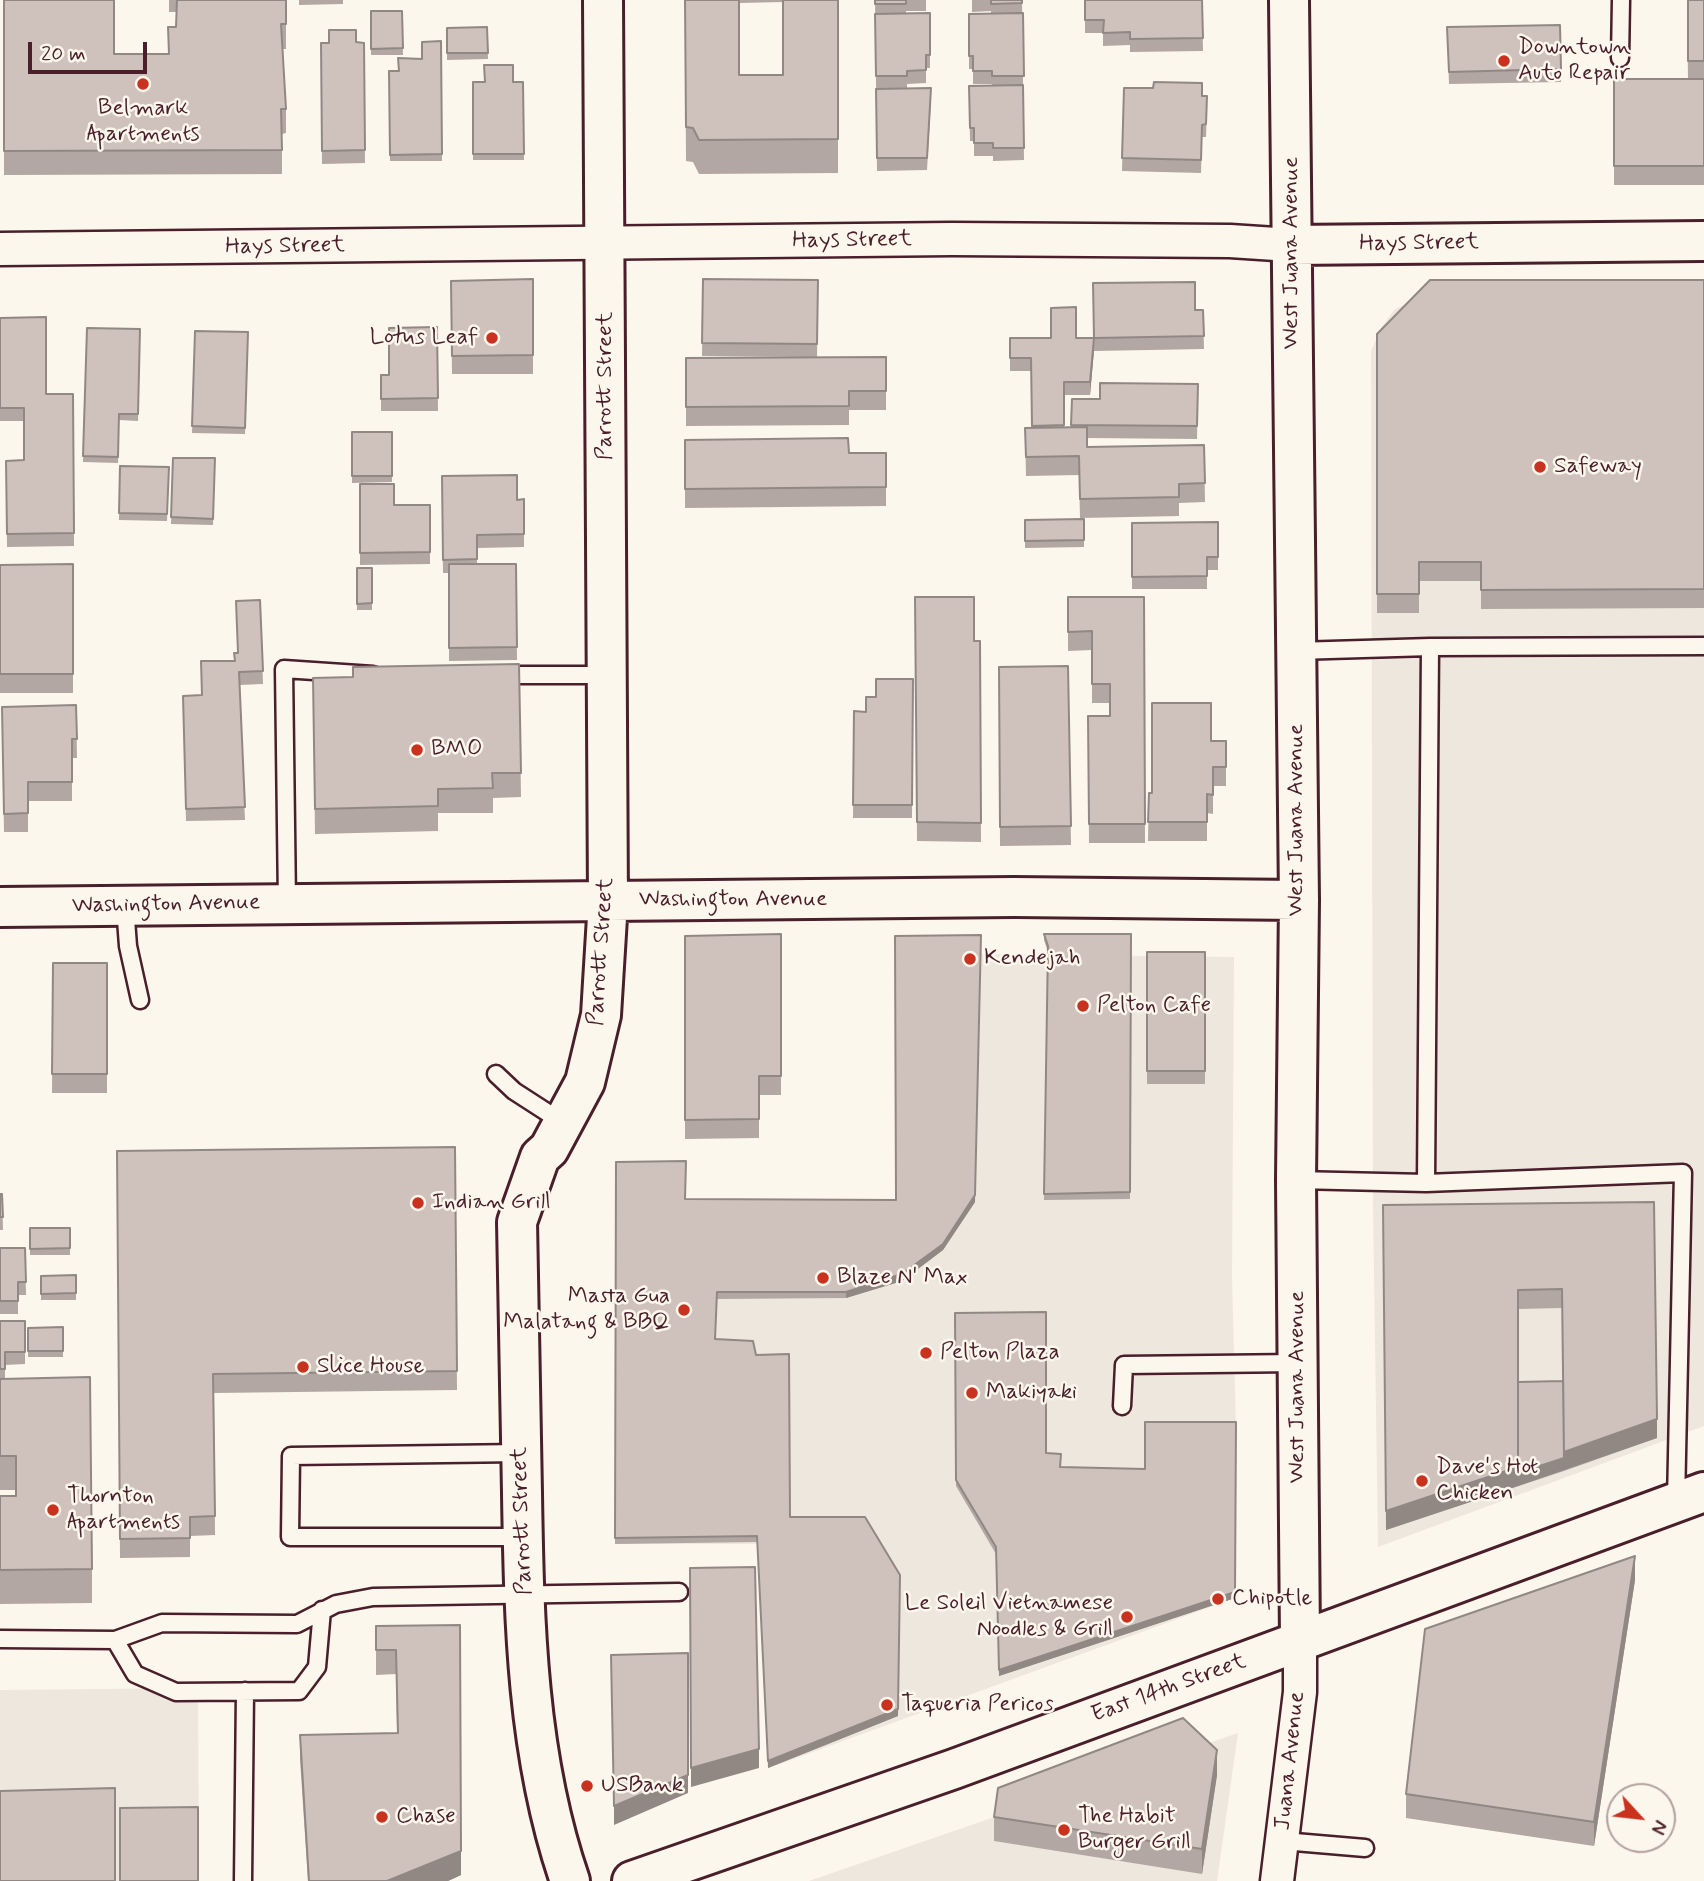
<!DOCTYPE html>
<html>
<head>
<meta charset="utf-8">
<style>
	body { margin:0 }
	#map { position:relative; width:1704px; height:1881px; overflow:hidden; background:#fbf7ec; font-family:Mynerve,sans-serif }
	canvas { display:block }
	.north { position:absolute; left:1606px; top:1783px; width:70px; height:70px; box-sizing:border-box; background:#fbf7ec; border:2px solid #b4a19f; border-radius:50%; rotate:117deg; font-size:19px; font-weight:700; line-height:28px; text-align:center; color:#4a1f2b }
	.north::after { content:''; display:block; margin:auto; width:24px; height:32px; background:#c8321e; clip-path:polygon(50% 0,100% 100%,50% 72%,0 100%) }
	.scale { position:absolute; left:28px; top:42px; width:119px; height:32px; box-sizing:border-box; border:4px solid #4a1f2b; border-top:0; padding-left:9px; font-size:21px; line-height:24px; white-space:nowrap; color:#4a1f2b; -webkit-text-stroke:5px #fbf7ec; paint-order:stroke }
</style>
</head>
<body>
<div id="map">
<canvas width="1704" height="1881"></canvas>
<div class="north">N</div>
<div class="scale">20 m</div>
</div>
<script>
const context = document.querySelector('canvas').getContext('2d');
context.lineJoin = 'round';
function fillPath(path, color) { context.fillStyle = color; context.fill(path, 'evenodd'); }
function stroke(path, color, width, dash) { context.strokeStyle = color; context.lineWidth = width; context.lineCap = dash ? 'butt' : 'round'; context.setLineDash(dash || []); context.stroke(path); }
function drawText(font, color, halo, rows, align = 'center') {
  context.font = font + ' Mynerve,sans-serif'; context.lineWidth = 5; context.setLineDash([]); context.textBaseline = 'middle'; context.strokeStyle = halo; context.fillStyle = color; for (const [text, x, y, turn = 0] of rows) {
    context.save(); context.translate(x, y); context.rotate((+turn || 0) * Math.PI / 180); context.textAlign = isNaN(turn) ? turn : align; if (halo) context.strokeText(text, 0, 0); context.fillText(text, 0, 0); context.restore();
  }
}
fillPath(new Path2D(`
	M 1704,298 L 1704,1426 L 1378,1547 L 1373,1203 L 1371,351 L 1381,328 L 1394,310 L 1415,299 Z
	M 899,953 L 1234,957 L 1232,1278 L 1236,1428 L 1235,1598 L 769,1768 L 757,1544 L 616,1544 L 618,1205 L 899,1204 Z
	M 198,1688 L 199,1881 L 0,1881 L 0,1690 Z
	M 1238,1733 L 1217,1881 L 809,1881 Z`), '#eee7de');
const service = new Path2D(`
	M 1620,58 L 1621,0
	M 1296,651 L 1430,647 L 1704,646
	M 500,675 L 606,675
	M 287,904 L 284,669 L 373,675
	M 125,906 L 128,946 L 140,1000
	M 496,1074 L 514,1091 L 562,1122
	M 1296,1180 L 1426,1183 L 1683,1173 L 1676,1502
	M 1426,1183 L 1430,647
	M 1122,1406 L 1124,1365 L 1297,1363
	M 521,1453 L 291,1456 L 290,1537 L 523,1537
	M 0,1639 L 115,1640 L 162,1623 L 297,1624 L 336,1604 L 373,1597 L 679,1592
	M 115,1640 L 135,1674 L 176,1692 L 299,1691 L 317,1667 L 322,1610
	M 1283,1841 L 1365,1848
	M 243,1881 L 245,1691`);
const minor = new Path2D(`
	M 0,249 L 952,239 L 1230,241 L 1291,245
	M 1277,1881 L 1300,1692 L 1300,1641`);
const tertiary = new Path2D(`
	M 1289,0 L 1299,900 L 1296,1180 L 1300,1641
	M 1291,245 L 1704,241
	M 0,907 L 1014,897 L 1299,900
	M 570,1881 C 527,1757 524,1623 522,1493 C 520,1402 519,1312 517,1222 L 540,1157 L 549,1149 L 585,1082 L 601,1015 L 608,901 L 603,0`);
const primary = new Path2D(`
	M 632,1881 L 954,1769 L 1704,1492`);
stroke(service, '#4a1f2b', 21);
stroke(minor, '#4a1f2b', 37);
stroke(tertiary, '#4a1f2b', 44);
stroke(primary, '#4a1f2b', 44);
stroke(service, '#fbf7ec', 16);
stroke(minor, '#fbf7ec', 32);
stroke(tertiary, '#fbf7ec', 38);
stroke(primary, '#fbf7ec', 38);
fillPath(new Path2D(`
	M 4,0 L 114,54 L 168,54 L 176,27 L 177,12 L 169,12 L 169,0 L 286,0 L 286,49 L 283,49 L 286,109 L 286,133 L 282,134 L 282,174 L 4,175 Z
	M 299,0 L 343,0 L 343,4 L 299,5 Z
	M 685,0 L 838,0 L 838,173 L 699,174 L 693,162 L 686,161 ZM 783,2 L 783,75 L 739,75 L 739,3 Z
	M 875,0 L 926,0 L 926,11 L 906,11 L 906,13 L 930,13 L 930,68 L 926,68 L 926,83 L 907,84 L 907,88 L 931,101 L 927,170 L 877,171 Z
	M 972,0 L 1022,0 L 1024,160 L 993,161 L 993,156 L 974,156 L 974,141 L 970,141 L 969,86 L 992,85 L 992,84 L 973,84 L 973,69 L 969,69 L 969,14 L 991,14 L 991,11 L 972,12 Z
	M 1085,0 L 1202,0 L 1203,51 L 1130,52 L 1130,45 L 1103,46 L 1103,33 L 1085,33 Z
	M 1687,0 L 1704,0 L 1704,185 L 1614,185 L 1614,79 L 1688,79 Z
	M 371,11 L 402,11 L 403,55 L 371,55 Z
	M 1560,25 L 1561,82 L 1449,84 L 1447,27 Z
	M 487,27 L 488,59 L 447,60 L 447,28 Z
	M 441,41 L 442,161 L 390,161 L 389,71 L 398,71 L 422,59 Z
	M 356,42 L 364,43 L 365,163 L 322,164 L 321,43 Z
	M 473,82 L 523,82 L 524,160 L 473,160 Z
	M 1124,88 L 1202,96 L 1207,109 L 1206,137 L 1202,137 L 1201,173 L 1122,171 Z
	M 533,279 L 533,374 L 452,374 L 451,281 Z
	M 703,279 L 818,280 L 817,357 L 886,357 L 886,410 L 849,410 L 849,425 L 686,426 L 686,358 L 807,357 L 702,356 Z
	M 1704,280 L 1704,608 L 1481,609 L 1481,581 L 1419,581 L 1419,613 L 1377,613 L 1377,334 Z
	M 1195,310 L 1203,310 L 1204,349 L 1094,351 L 1094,349 L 1090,395 L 1064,395 L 1064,428 L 1071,428 L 1072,399 L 1100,399 L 1198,384 L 1197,439 L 1087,438 L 1087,447 L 1204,445 L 1205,502 L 1179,503 L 1179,516 L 1080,518 L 1079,475 L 1026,476 L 1025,428 L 1032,428 L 1031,371 L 1010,371 L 1010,338 L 1094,338 Z
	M 0,318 L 46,394 L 73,394 L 74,546 L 7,547 L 6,461 L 24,460 L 24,421 L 0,421 Z
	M 437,327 L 438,411 L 381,411 L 381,375 L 389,375 Z
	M 87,328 L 140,329 L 138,421 L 119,420 L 118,463 L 83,462 Z
	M 195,331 L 248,332 L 245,434 L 192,433 Z
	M 352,432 L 392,432 L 392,482 L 352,483 Z
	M 685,440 L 849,453 L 886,453 L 886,506 L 685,508 Z
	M 173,458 L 215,458 L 213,525 L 171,524 Z
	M 120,466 L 169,467 L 167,521 L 119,520 Z
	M 442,476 L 517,500 L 524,499 L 524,547 L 477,548 L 477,564 L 516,564 L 517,660 L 449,661 L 449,573 L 443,573 Z
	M 360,484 L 394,505 L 430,505 L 430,564 L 360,565 Z
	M 1084,519 L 1084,547 L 1025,548 L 1025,520 Z
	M 1218,522 L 1218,570 L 1207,570 L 1207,589 L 1132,589 L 1132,523 Z
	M 73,564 L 73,693 L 0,693 L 0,565 Z
	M 357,568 L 372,568 L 372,610 L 357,610 Z
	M 915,597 L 974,641 L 980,641 L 981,842 L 917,841 Z
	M 1068,597 L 1144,597 L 1145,843 L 1089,843 L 1088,716 L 1110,716 L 1110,703 L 1092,703 L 1092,650 L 1068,651 Z
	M 260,600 L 263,684 L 239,685 L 245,820 L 186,821 L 183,696 L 202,695 L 234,661 Z
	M 519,664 L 521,797 L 493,798 L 493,813 L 438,813 L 438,831 L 315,834 L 313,678 L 353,677 Z
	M 1068,666 L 1071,845 L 1000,846 L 999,667 Z
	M 913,679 L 912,818 L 853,818 L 854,711 L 866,712 L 876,697 Z
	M 76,705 L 77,758 L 72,758 L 72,801 L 28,801 L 28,832 L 4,832 L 2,707 Z
	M 1211,741 L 1226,741 L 1226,786 L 1213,786 L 1213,814 L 1207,813 L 1207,841 L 1148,841 L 1149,793 L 1152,793 Z
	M 781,934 L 781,1095 L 759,1095 L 759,1138 L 685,1139 L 685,936 Z
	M 1044,934 L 1131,934 L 1130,1199 L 1044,1200 L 1048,952 L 1044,940 Z
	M 1147,952 L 1205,952 L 1205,1084 L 1147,1084 Z
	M 53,963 L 107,963 L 107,1093 L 52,1093 Z
	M 455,1147 L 457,1390 L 214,1393 L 215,1535 L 190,1536 L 190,1557 L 120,1558 L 117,1151 Z
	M 616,1162 L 685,1199 L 975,1202 L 943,1250 L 902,1281 L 846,1298 L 717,1299 L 715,1339 L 790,1517 L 898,1716 L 768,1768 L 757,1542 L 615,1544 Z
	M 0,1194 L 2,1194 L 3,1230 L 0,1230 Z
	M 1654,1202 L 1657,1438 L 1564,1471 L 1386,1530 L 1383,1205 ZM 1562,1308 L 1563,1381 L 1518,1382 L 1518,1309 Z
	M 30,1228 L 70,1228 L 70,1255 L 30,1255 Z
	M 0,1248 L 25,1248 L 26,1295 L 18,1295 L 18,1314 L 0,1314 Z
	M 76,1275 L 76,1300 L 41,1300 L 41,1276 Z
	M 955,1313 L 1046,1453 L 1061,1460 L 1061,1467 L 1235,1598 L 999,1676 L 996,1554 L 956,1486 Z
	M 0,1321 L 25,1321 L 25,1364 L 5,1365 L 5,1379 L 92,1569 L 92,1603 L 0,1604 L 0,1496 L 16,1496 L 16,1490 L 0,1490 Z
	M 63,1327 L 63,1357 L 28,1357 L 28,1328 Z
	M 1635,1580 L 1594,1846 L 1406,1818 L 1406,1794 Z
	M 460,1625 L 461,1875 L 448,1881 L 308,1881 L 300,1759 L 300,1735 L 397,1733 L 396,1674 L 376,1675 L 376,1626 Z
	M 1217,1775 L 1202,1874 L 994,1841 L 994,1817 Z`), '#b2a7a2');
fillPath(new Path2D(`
	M 1094,338 L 1094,351 L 1090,395 L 1090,382 Z
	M 981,935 L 975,1202 L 943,1250 L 902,1281 L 846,1298 L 846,1292 L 902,1274 Z
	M 1657,1419 L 1657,1438 L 1518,1486 L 1386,1530 L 1386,1511 L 1564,1452 Z
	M 1236,1422 L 1235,1598 L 999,1676 L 999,1670 Z
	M 1635,1556 L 1635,1580 L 1594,1846 L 1594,1822 Z
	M 900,1582 L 898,1716 L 768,1768 L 768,1761 Z
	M 759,1749 L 759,1768 L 691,1787 L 691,1768 Z
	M 1217,1750 L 1217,1775 L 1202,1874 L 1202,1849 Z
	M 688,1775 L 688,1793 L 614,1825 L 614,1806 Z
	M 461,1851 L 461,1875 L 448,1881 L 387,1881 Z`), '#918884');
const building = new Path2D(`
	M 4,0 L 114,0 L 114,54 L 169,54 L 168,27 L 176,27 L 177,0 L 286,0 L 286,24 L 281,24 L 286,109 L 281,109 L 282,150 L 4,151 Z
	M 685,0 L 739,0 L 739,75 L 783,75 L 783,0 L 838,0 L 838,139 L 699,140 L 693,128 L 686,127 Z
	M 875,0 L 906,0 L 906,4 L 875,4 Z
	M 991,0 L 1022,0 L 1022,3 L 991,4 Z
	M 1085,0 L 1202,0 L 1203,38 L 1130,39 L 1130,32 L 1103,33 L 1104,20 L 1085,20 Z
	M 1688,0 L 1704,0 L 1704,61 L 1688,61 Z
	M 371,11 L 402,11 L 403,48 L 371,49 Z
	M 930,13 L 930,55 L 926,55 L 926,70 L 907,71 L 907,76 L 876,76 L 875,14 Z
	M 1023,13 L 1024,76 L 992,76 L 992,71 L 973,71 L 973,56 L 969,56 L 969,14 Z
	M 1560,25 L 1561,69 L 1449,72 L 1447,27 Z
	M 487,27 L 488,53 L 447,53 L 447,28 Z
	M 329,30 L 356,30 L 356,42 L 364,43 L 365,150 L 322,151 L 321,43 L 329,43 Z
	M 441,41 L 442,154 L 390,155 L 389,71 L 399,71 L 398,58 L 422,59 L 422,42 Z
	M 484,65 L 513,65 L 513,82 L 523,82 L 524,154 L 473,154 L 473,82 L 485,82 Z
	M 1614,79 L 1704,79 L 1704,166 L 1614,166 Z
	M 1154,82 L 1202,83 L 1202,96 L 1207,96 L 1206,124 L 1202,125 L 1201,160 L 1122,158 L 1124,88 L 1153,88 Z
	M 1023,85 L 1024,148 L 993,148 L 993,143 L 974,143 L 974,128 L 970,128 L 969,86 Z
	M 931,88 L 927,158 L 877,158 L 876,89 Z
	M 533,279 L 533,355 L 452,356 L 451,281 Z
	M 703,279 L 818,280 L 817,344 L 702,343 Z
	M 1430,280 L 1704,280 L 1704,589 L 1481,590 L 1481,562 L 1419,562 L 1419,594 L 1377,594 L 1377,334 Z
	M 1195,282 L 1195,310 L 1203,310 L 1204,336 L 1094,338 L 1093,283 Z
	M 1076,307 L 1076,338 L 1094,338 L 1090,382 L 1064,382 L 1064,425 L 1032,426 L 1031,358 L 1010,358 L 1010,338 L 1051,338 L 1051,308 Z
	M 46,317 L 46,394 L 73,394 L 74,533 L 7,534 L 6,461 L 24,460 L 24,408 L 0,408 L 0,318 Z
	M 437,327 L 438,398 L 381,399 L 381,375 L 389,375 L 389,328 Z
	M 87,328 L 140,329 L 138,414 L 119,414 L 118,457 L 83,456 Z
	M 195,331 L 248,332 L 245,428 L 192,426 Z
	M 886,357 L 886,391 L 849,391 L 849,406 L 686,407 L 686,358 Z
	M 1100,383 L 1198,384 L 1197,426 L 1071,425 L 1072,399 L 1100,399 Z
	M 1087,427 L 1087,447 L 1204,445 L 1205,483 L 1179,484 L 1179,497 L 1080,499 L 1079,456 L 1026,457 L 1025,428 Z
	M 352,432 L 392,432 L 392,476 L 352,476 Z
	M 848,438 L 849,453 L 886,453 L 886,487 L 685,489 L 685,440 Z
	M 173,458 L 215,458 L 213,519 L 171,517 Z
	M 120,466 L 169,467 L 167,514 L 119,513 Z
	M 517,475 L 517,500 L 524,499 L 524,534 L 477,535 L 477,559 L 443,560 L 442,476 Z
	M 360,484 L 394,484 L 394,505 L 430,505 L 430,552 L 360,553 Z
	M 1084,519 L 1084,540 L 1025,541 L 1025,520 Z
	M 1218,522 L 1218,557 L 1207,557 L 1207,576 L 1132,577 L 1132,523 Z
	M 73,564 L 73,674 L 0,674 L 0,565 Z
	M 449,564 L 516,564 L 517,647 L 449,648 Z
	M 357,568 L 372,568 L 372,603 L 357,604 Z
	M 915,597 L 974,597 L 974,641 L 980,641 L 981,823 L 917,822 Z
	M 1068,597 L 1144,597 L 1145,824 L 1089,824 L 1088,716 L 1110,716 L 1110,684 L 1092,684 L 1092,631 L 1068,632 Z
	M 260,600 L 263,671 L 239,672 L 245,807 L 186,809 L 183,696 L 202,695 L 201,661 L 235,661 L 234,653 L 238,653 L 236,601 Z
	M 519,664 L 521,773 L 492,773 L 493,788 L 438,789 L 438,806 L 315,809 L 313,678 L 353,677 L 353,667 Z
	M 1068,666 L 1071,826 L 1000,827 L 999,667 Z
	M 876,679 L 913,679 L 912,805 L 853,805 L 854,711 L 866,712 L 866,697 L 876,697 Z
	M 1152,703 L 1211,703 L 1211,741 L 1226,741 L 1226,767 L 1213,767 L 1213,795 L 1207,794 L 1207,822 L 1148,822 L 1149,793 L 1152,793 Z
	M 76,705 L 77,739 L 72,739 L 72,782 L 28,782 L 28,813 L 4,814 L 2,707 Z
	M 781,934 L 781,1076 L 759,1076 L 759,1119 L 685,1120 L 685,936 Z
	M 1044,934 L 1131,934 L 1130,1192 L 1044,1194 L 1048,946 Z
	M 981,935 L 975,1195 L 943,1244 L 902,1274 L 846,1292 L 717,1292 L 715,1339 L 753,1341 L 756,1355 L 789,1354 L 790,1517 L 865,1517 L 900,1575 L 898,1709 L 768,1761 L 757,1536 L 615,1538 L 616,1162 L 686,1161 L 685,1199 L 896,1200 L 895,936 Z
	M 1147,952 L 1205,952 L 1205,1071 L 1147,1071 Z
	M 53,963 L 107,963 L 107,1074 L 52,1074 Z
	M 455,1147 L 457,1371 L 213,1374 L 215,1516 L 190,1517 L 190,1538 L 120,1539 L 117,1151 Z
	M 0,1194 L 2,1194 L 3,1217 L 0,1217 Z
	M 1654,1202 L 1657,1419 L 1564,1452 L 1562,1289 L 1518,1290 L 1518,1467 L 1386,1511 L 1383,1205 Z
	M 30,1228 L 70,1228 L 70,1248 L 30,1249 Z
	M 0,1248 L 25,1248 L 26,1282 L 18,1282 L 18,1301 L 0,1301 Z
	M 76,1275 L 76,1293 L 41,1294 L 41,1276 Z
	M 1046,1312 L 1046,1453 L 1061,1454 L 1060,1467 L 1145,1469 L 1145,1422 L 1236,1422 L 1235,1592 L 999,1670 L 996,1547 L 956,1480 L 955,1313 Z
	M 0,1321 L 25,1321 L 25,1352 L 5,1352 L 5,1369 L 0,1369 Z
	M 63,1327 L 63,1351 L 28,1351 L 28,1328 Z
	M 90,1377 L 92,1569 L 0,1570 L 0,1496 L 16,1496 L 16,1456 L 0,1456 L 0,1379 Z
	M 1563,1381 L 1564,1458 L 1518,1473 L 1518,1382 Z
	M 1635,1556 L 1594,1822 L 1406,1794 L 1425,1629 Z
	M 755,1567 L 759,1749 L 691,1768 L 690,1568 Z
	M 460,1625 L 461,1851 L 387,1881 L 309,1881 L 300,1735 L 398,1733 L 396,1650 L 376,1650 L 376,1626 Z
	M 688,1653 L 688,1775 L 614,1806 L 611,1655 Z
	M 1183,1718 L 1217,1750 L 1202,1849 L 994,1817 L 998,1788 Z
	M 115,1788 L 115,1881 L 0,1881 L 0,1791 Z
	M 198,1807 L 198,1881 L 120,1881 L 120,1808 Z`);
fillPath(building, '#cfc2bc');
stroke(building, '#918884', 2);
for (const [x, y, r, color] of [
	[1504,61,7,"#c8321e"],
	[143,84,7,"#c8321e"],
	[492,338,7,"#c8321e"],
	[1540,467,7,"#c8321e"],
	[417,750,7,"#c8321e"],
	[970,959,7,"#c8321e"],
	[1083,1006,7,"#c8321e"],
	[418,1203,7,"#c8321e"],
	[823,1278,7,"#c8321e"],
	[684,1310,7,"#c8321e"],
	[926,1353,7,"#c8321e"],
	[303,1367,7,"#c8321e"],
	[972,1393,7,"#c8321e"],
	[1422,1481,7,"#c8321e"],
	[53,1510,7,"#c8321e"],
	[1218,1599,7,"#c8321e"],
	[1127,1617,7,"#c8321e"],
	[887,1705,7,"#c8321e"],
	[587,1786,7,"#c8321e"],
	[382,1817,7,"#c8321e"],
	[1064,1830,7,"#c8321e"]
]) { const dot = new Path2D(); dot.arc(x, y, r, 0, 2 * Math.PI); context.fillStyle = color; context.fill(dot); stroke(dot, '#fbf7ec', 2.5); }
drawText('23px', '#4a1f2b', '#fbf7ec', [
	["Downtown",1518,48],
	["Auto Repair",1518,74],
	["Belmark",143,109,"center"],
	["Apartments",143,135,"center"],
	["Lotus Leaf",478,338,"right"],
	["Safeway",1554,467],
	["BMO",431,750],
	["Kendejah",984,959],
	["Pelton Cafe",1097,1006],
	["Indian Grill",432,1203],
	["Blaze N' Max",837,1278],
	["Masta Gua",670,1297,"right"],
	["Malatang & BBQ",670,1323,"right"],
	["Pelton Plaza",940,1353],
	["Slice House",317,1367],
	["Makiyaki",986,1393],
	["Dave's Hot",1436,1468],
	["Chicken",1436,1494],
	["Thornton",67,1497],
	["Apartments",67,1523],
	["Chipotle",1232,1599],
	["Le Soleil Vietnamese",1113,1604,"right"],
	["Noodles & Grill",1113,1630,"right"],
	["Taqueria Pericos",901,1705],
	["USBank",601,1786],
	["Chase",396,1817],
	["The Habit",1078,1817],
	["Burger Grill",1078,1843]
], 'left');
drawText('23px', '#4a1f2b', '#fbf7ec', [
	["Hays Street",852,241,-1],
	["Hays Street",1419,244,-1],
	["Hays Street",285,247,-1],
	["West Juana Avenue",1292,253,-90],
	["Parrott Street",606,386,-90],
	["West Juana Avenue",1297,820,-90],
	["Washington Avenue",733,900],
	["Washington Avenue",166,905,-1],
	["Parrott Street",602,952,-86],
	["West Juana Avenue",1298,1387,-90],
	["Parrott Street",523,1521,-92],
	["East 14th Street",1169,1689,-20],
	["Juana Avenue",1291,1761,-84]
]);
</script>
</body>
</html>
